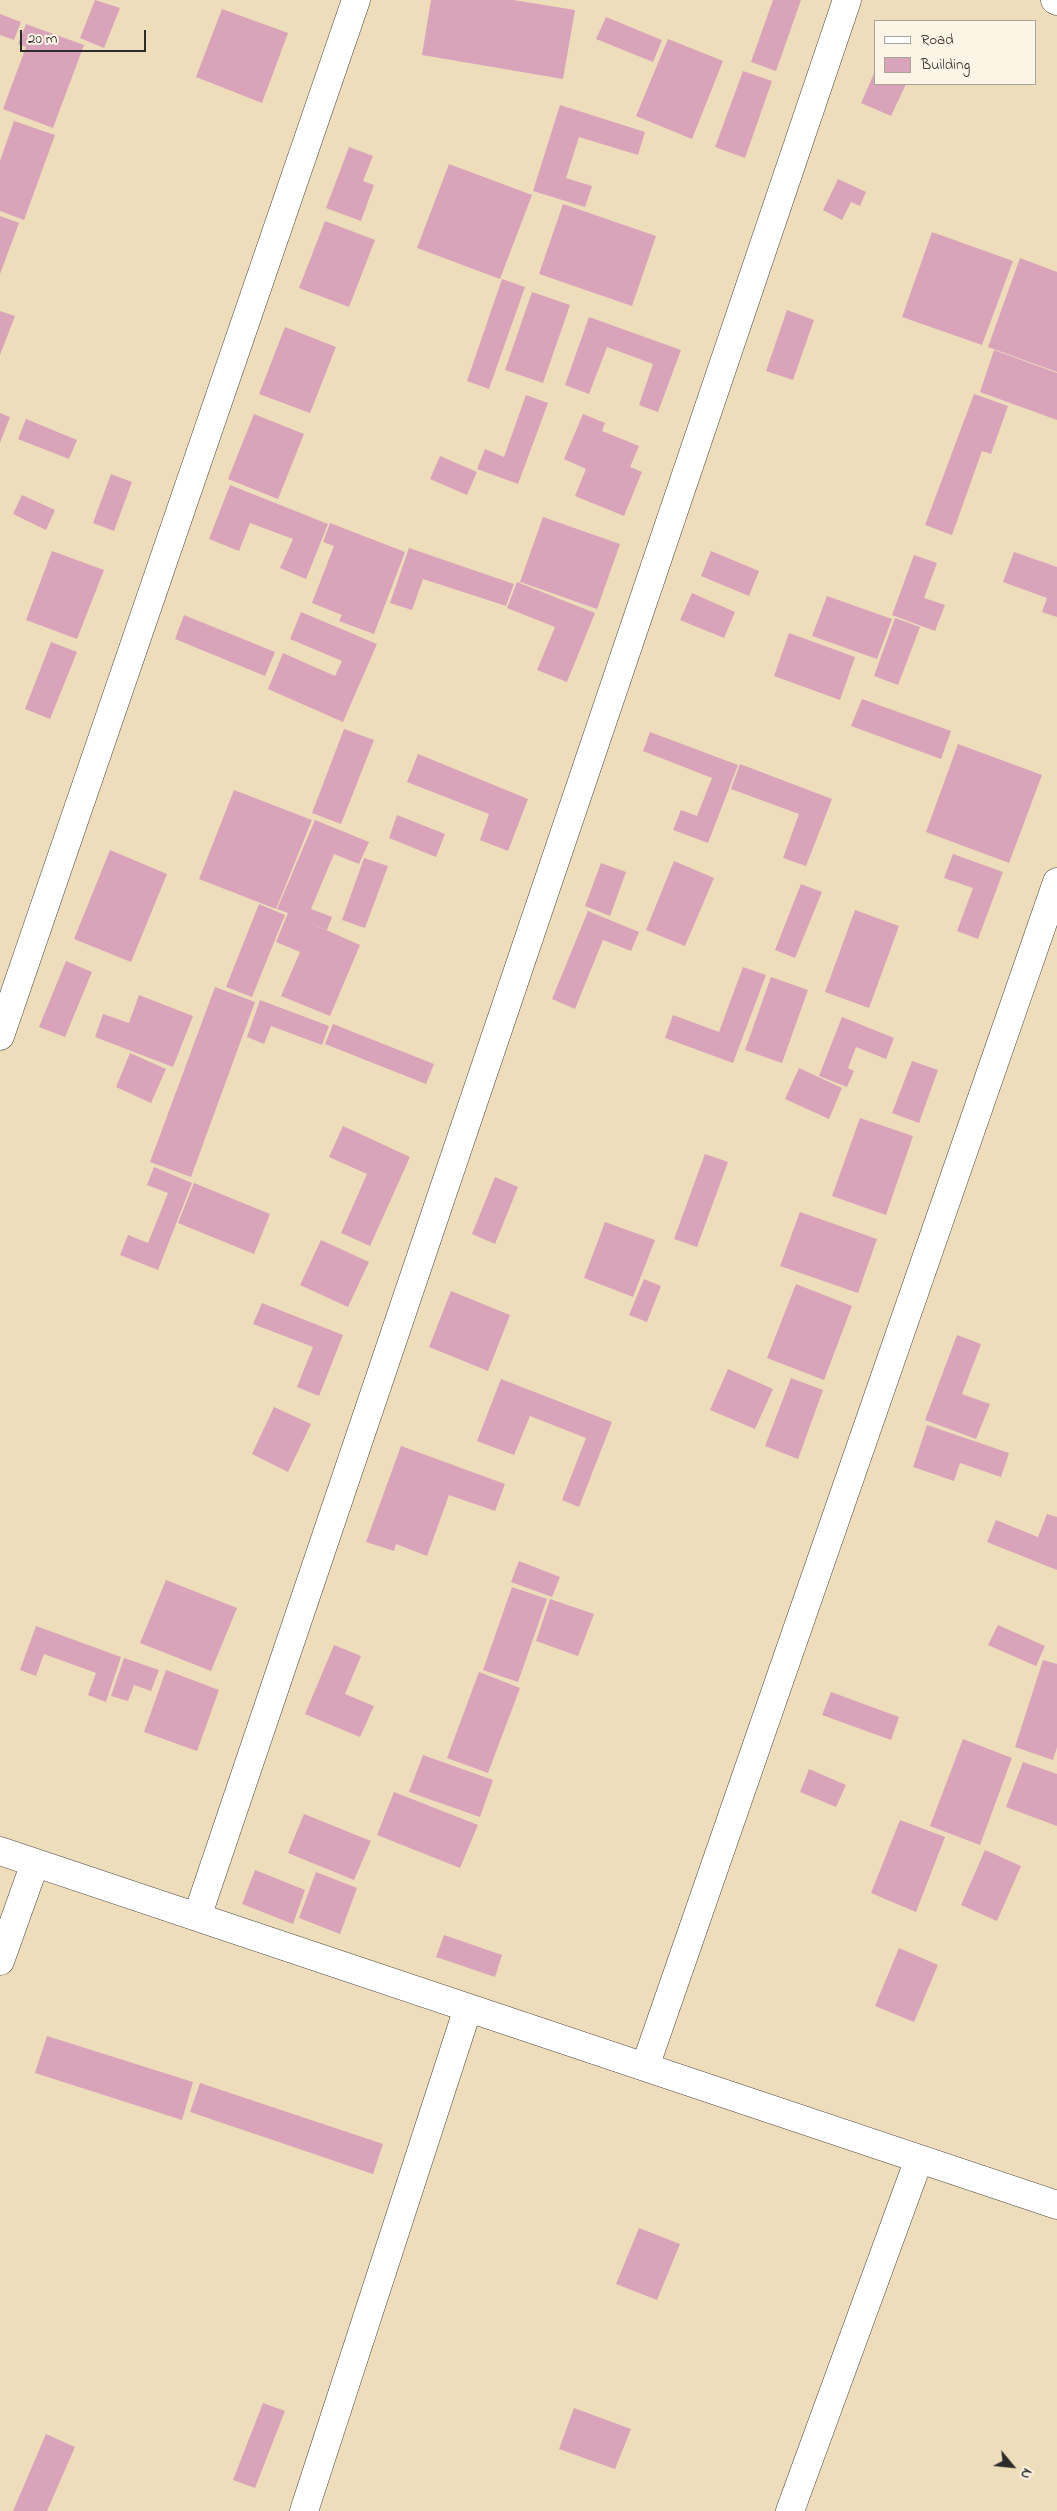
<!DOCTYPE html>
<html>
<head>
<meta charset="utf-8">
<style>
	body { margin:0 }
	#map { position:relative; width:1057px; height:2511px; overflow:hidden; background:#edb; font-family:"Indie Flower",sans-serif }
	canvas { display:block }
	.legend { position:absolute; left:874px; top:20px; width:162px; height:65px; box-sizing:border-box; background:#fcf5e5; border:1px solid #a8a49b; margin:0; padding:6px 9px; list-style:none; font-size:15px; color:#2b2b2b }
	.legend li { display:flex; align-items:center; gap:10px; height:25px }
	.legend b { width:25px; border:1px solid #a8a49b }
	.north { position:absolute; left:987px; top:2441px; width:50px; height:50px; -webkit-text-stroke:4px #fcf5e5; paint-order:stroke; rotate:118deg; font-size:14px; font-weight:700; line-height:20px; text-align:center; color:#2b2b2b }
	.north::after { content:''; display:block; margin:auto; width:18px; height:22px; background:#2b2b2b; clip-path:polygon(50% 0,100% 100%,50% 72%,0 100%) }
	.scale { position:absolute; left:20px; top:30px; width:126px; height:22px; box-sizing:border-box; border:2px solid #2b2b2b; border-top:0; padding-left:6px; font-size:15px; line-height:18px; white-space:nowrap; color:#2b2b2b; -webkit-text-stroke:4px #fcf5e5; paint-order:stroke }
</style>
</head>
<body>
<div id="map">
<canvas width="1057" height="2511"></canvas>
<ul class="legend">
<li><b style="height:6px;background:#fff"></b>Road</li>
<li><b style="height:14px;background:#d9a4ba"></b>Building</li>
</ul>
<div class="north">N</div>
<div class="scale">20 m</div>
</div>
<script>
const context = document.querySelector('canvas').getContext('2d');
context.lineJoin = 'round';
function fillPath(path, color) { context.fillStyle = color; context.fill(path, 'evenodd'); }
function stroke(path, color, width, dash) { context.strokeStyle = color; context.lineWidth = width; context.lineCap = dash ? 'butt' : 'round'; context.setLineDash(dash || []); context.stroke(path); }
fillPath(new Path2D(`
	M 95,0 L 120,8 L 104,48 L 80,38 Z
	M 431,0 L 513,0 L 575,10 L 563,79 L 422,55 Z
	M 773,0 L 801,0 L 776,71 L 751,62 Z
	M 222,9 L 288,33 L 262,103 L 196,77 Z
	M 0,14 L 21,22 L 14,40 L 0,35 Z
	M 606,17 L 662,40 L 653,62 L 596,39 Z
	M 26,24 L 84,45 L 53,128 L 3,109 L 26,47 L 18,44 Z
	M 668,39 L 723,61 L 692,139 L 636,116 Z
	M 876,69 L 876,84 L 906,84 L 891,116 L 861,103 Z
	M 743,71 L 772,81 L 745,158 L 715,147 Z
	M 560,105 L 645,132 L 638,155 L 579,137 L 566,178 L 592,186 L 585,207 L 533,191 Z
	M 14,121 L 55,135 L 24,220 L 0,211 L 0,161 Z
	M 349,147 L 373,156 L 363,181 L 374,185 L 361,221 L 326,208 Z
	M 449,164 L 532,195 L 500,279 L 417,248 Z
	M 838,179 L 866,192 L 860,206 L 851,202 L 842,220 L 823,210 Z
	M 563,204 L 656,236 L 632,306 L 539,274 Z
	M 0,216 L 19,223 L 0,274 Z
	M 325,221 L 375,240 L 349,307 L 299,288 Z
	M 932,232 L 1013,261 L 982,345 L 902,317 Z
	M 1020,258 L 1057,272 L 1057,372 L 988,347 Z
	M 502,279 L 525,287 L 489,389 L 467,381 Z
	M 532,292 L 570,305 L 543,383 L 505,370 Z
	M 787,310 L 814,320 L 793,380 L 766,371 Z
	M 0,311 L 15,316 L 0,355 Z
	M 589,317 L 681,350 L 658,412 L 639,405 L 653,364 L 607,347 L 589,394 L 565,385 Z
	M 285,327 L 336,347 L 310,413 L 259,394 Z
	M 994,350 L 1057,373 L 1057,420 L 980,392 Z
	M 974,394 L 1008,406 L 991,454 L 982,451 L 952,535 L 925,525 Z
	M 526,395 L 548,403 L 518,484 L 477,469 L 485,449 L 504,457 Z
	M 0,413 L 10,417 L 0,443 Z
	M 254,414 L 304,434 L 278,499 L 228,479 Z
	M 583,414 L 605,423 L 602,431 L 639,446 L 630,467 L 642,472 L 624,516 L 575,496 L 586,469 L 564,459 Z
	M 26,419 L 77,440 L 69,459 L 18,439 Z
	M 440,456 L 477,472 L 467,495 L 430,479 Z
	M 111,474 L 132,482 L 114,531 L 93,523 Z
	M 230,485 L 328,524 L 306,579 L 280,568 L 293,539 L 250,523 L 239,551 L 209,539 Z
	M 22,495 L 55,510 L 46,530 L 13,514 Z
	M 543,517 L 620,544 L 597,609 L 520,582 Z
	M 330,523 L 405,552 L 374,634 L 339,621 L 342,615 L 312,603 L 334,546 L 323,542 Z
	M 409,548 L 514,584 L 506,606 L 423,579 L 412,610 L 390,603 Z
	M 52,551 L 104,570 L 77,639 L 26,620 Z
	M 711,551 L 759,571 L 749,596 L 701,576 Z
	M 1014,552 L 1057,567 L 1057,617 L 1042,612 L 1047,598 L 1003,582 Z
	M 914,555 L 937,563 L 924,598 L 945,605 L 935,631 L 892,615 Z
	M 517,582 L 595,613 L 567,682 L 537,670 L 555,627 L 507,608 Z
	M 692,593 L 735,612 L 724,638 L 680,620 Z
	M 827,596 L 892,619 L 877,659 L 812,636 Z
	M 301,612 L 377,644 L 343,722 L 268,689 L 283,653 L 335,676 L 342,661 L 290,639 Z
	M 184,615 L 275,652 L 265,676 L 175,639 Z
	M 895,618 L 920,627 L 898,685 L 874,676 Z
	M 789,633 L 855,657 L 840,700 L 774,676 Z
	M 51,642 L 77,652 L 50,719 L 25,709 Z
	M 862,699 L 951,731 L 941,759 L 851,726 Z
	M 344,729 L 374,740 L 341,824 L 312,813 Z
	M 650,732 L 738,765 L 708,843 L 673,830 L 681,810 L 697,816 L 712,778 L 643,751 Z
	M 958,744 L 1042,775 L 1009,863 L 926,832 Z
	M 418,754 L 528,799 L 508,851 L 480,840 L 489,814 L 407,782 Z
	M 740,764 L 832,799 L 806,866 L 783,858 L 799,814 L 731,789 Z
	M 234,790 L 312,820 L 276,909 L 199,879 Z
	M 397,815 L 445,834 L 436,857 L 389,838 Z
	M 315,820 L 369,842 L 359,864 L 334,854 L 311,909 L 332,917 L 327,930 L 308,922 L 360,945 L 330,1016 L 281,996 L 300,952 L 276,942 L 288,913 L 277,909 Z
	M 110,850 L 167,874 L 131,962 L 74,939 Z
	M 953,854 L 1003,872 L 978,939 L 957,931 L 973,888 L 944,878 Z
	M 364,858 L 388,866 L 365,928 L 342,920 Z
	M 674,861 L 714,878 L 685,946 L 646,930 Z
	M 601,863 L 626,872 L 610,916 L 585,906 Z
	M 801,884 L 822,892 L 795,958 L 775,950 Z
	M 259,904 L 285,915 L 252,997 L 226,987 Z
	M 855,910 L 899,926 L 869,1008 L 825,992 Z
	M 588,911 L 639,932 L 631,951 L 603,940 L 575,1009 L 552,999 Z
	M 66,961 L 92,972 L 65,1037 L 39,1027 Z
	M 743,967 L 766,975 L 733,1063 L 665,1038 L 673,1015 L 719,1032 Z
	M 771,977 L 808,990 L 782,1063 L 745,1050 Z
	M 215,987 L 255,1002 L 191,1177 L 150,1162 Z
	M 139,995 L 193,1016 L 173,1067 L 95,1037 L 103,1014 L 129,1023 Z
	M 260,1000 L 329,1026 L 322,1045 L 271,1026 L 264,1044 L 247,1037 Z
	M 842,1017 L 894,1038 L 886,1059 L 856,1047 L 848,1068 L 854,1071 L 847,1087 L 819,1076 Z
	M 333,1024 L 434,1064 L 426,1084 L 325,1044 Z
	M 130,1053 L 166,1069 L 151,1103 L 116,1087 Z
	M 912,1061 L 938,1070 L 919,1123 L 892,1113 Z
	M 799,1068 L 842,1088 L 829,1119 L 785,1099 Z
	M 860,1118 L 913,1136 L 886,1215 L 832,1196 Z
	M 343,1126 L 410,1157 L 370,1246 L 341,1233 L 367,1174 L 329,1157 Z
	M 705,1154 L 728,1162 L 697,1247 L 674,1239 Z
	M 154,1167 L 192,1183 L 158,1270 L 120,1255 L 128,1235 L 148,1243 L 168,1193 L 147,1185 Z
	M 495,1177 L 518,1187 L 495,1244 L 472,1234 Z
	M 194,1183 L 270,1214 L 254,1254 L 178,1223 Z
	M 800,1212 L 877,1239 L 858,1293 L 780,1266 Z
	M 605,1222 L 655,1240 L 633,1297 L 584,1278 Z
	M 321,1240 L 369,1262 L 348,1307 L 300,1285 Z
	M 644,1279 L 661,1286 L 647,1322 L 629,1315 Z
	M 796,1284 L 852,1306 L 824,1380 L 767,1358 Z
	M 451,1291 L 510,1315 L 488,1371 L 429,1347 Z
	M 262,1303 L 343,1335 L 319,1396 L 297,1387 L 313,1347 L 253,1324 Z
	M 957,1335 L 981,1344 L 962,1394 L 990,1404 L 976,1439 L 925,1420 Z
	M 728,1369 L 773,1389 L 755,1429 L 710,1410 Z
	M 791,1378 L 823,1390 L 798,1459 L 765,1446 Z
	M 501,1379 L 612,1422 L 579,1507 L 562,1500 L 586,1438 L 530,1416 L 514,1455 L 477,1441 Z
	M 274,1407 L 311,1424 L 288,1472 L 252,1454 Z
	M 927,1425 L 1009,1453 L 1001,1477 L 960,1463 L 954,1481 L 913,1467 Z
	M 401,1446 L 505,1484 L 495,1511 L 449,1495 L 427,1556 L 396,1544 L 394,1551 L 366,1542 Z
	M 1047,1514 L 1057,1517 L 1057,1570 L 987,1542 L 996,1520 L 1038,1537 Z
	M 519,1561 L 560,1577 L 552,1597 L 511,1582 Z
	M 166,1580 L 237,1608 L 211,1671 L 140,1643 Z
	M 512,1587 L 547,1599 L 518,1682 L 483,1670 Z
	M 550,1599 L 594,1614 L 578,1656 L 536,1641 Z
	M 998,1625 L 1045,1646 L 1036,1666 L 988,1645 Z
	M 36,1626 L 121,1657 L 106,1702 L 88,1695 L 96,1673 L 44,1654 L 36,1676 L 20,1670 Z
	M 334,1645 L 361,1656 L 345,1694 L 374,1706 L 360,1737 L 305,1714 Z
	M 124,1658 L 159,1670 L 151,1691 L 134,1685 L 128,1701 L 111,1696 Z
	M 1043,1660 L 1057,1664 L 1057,1747 L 1053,1760 L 1015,1747 Z
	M 166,1670 L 219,1690 L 197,1751 L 144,1732 Z
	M 479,1672 L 520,1688 L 488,1773 L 447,1758 Z
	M 831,1692 L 899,1717 L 891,1740 L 822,1715 Z
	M 963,1739 L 1012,1758 L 980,1845 L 930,1826 Z
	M 423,1755 L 493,1780 L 480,1817 L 409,1792 Z
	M 1023,1762 L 1057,1774 L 1057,1826 L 1006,1807 Z
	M 809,1769 L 846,1785 L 836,1807 L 800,1792 Z
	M 394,1792 L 478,1825 L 460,1868 L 377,1835 Z
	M 304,1814 L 371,1841 L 354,1880 L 288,1853 Z
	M 900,1820 L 945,1837 L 916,1912 L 871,1893 Z
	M 985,1850 L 1021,1866 L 997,1921 L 961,1905 Z
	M 255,1870 L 305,1890 L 293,1924 L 242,1904 Z
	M 316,1872 L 357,1888 L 340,1934 L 299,1918 Z
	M 444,1935 L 502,1955 L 495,1977 L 436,1957 Z
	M 899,1948 L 938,1965 L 914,2022 L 875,2006 Z
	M 47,2036 L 193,2082 L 182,2120 L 35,2073 Z
	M 200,2083 L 383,2144 L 373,2174 L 190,2112 Z
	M 639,2228 L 680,2244 L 657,2300 L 616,2284 Z
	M 263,2403 L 285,2411 L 255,2488 L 233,2480 Z
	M 574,2408 L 631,2429 L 615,2469 L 559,2449 Z
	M 46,2434 L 75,2447 L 47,2511 L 13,2511 Z`), '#d9a4ba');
const minor = new Path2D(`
	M 1055,0 L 1057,1
	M 0,1036 L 356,0
	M 0,1851 L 1057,2205
	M 197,1917 L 847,0
	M 0,1961 L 35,1863
	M 645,2067 L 1057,882
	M 304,2511 L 468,2008
	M 790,2511 L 919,2159`);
stroke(minor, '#484641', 29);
stroke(minor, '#fff', 28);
</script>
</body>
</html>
